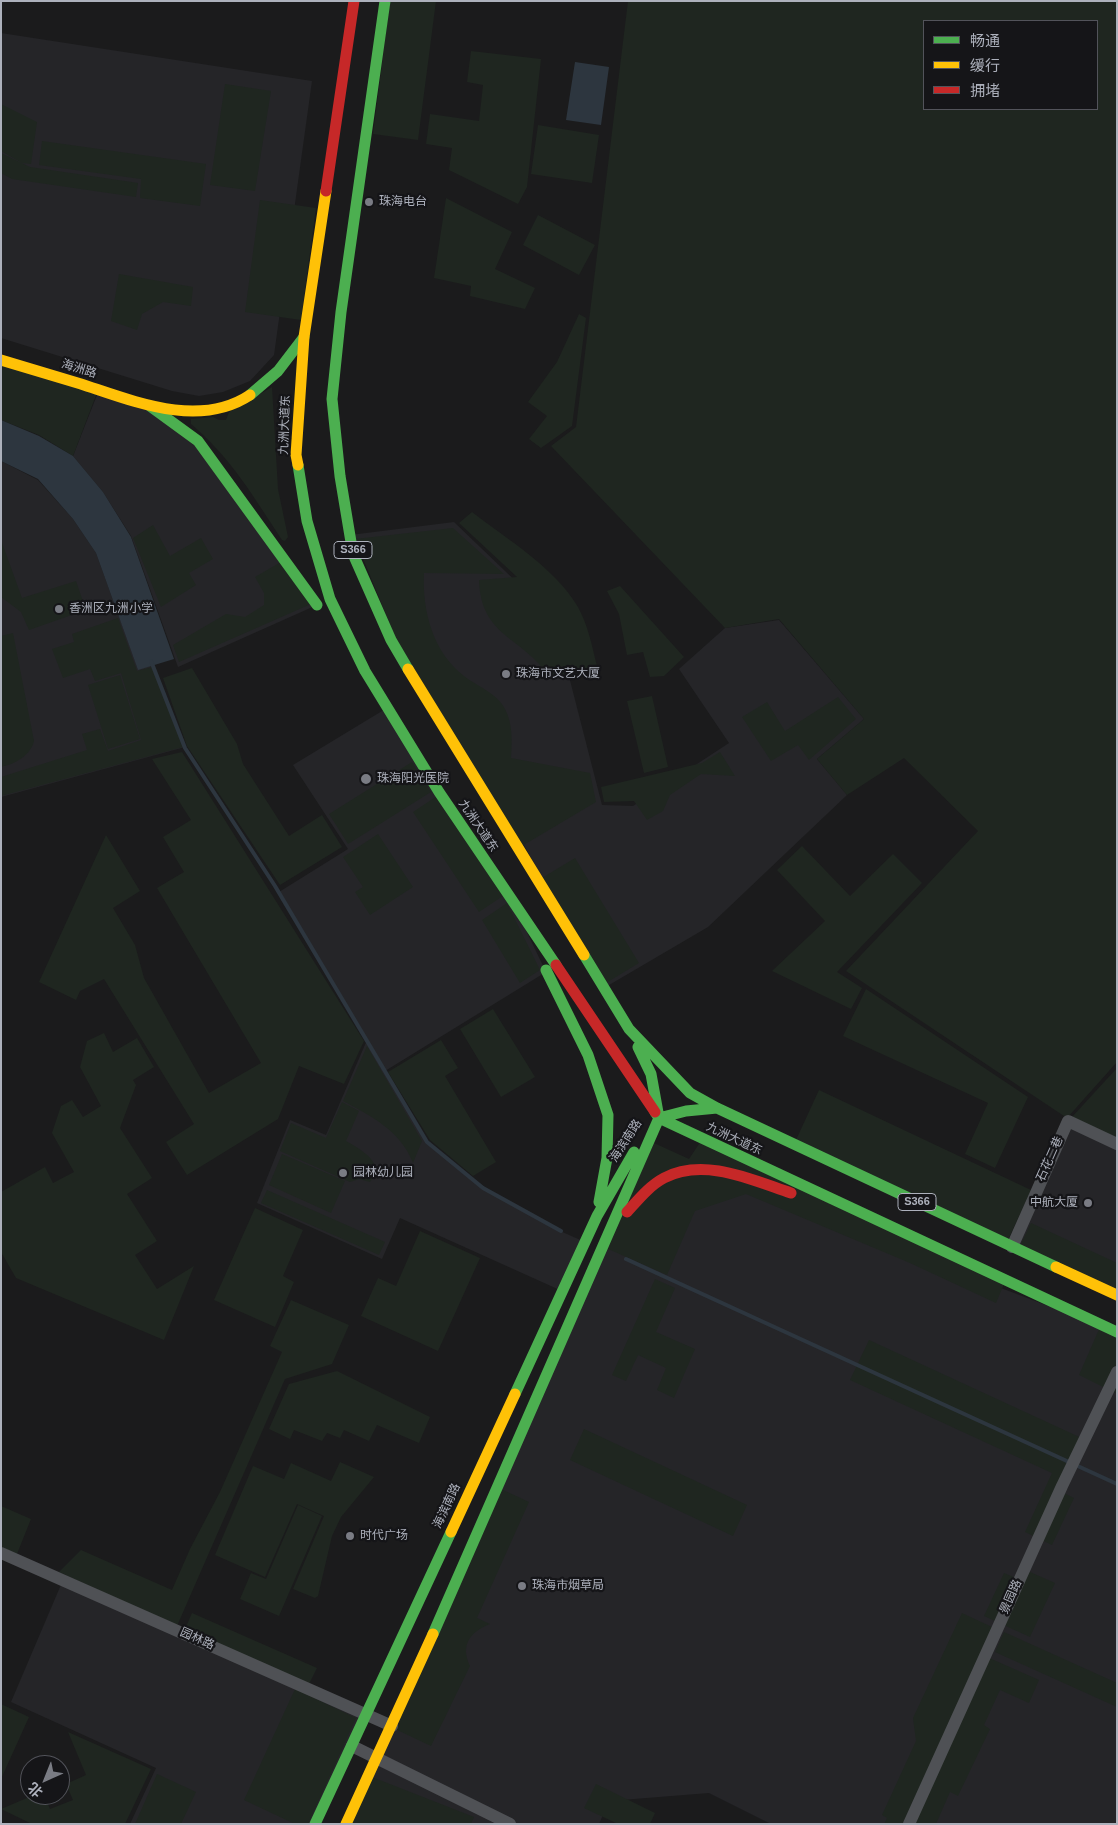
<!DOCTYPE html>
<html>
<head>
<meta charset="utf-8">
<style>
	body { margin:0 }
	#map { position:relative; width:1118px; height:1825px; overflow:hidden; background:#1b1b1c; font-family:Arial,"Noto Sans SC",sans-serif }
	canvas { display:block }
	.frame { position:absolute; inset:0; border:2px solid #adb1bc; pointer-events:none }
	.legend { position:absolute; left:923px; top:20px; width:175px; height:90px; box-sizing:border-box; background:#151518; border:1px solid #52535a; margin:0; padding:6px 9px; list-style:none; font-size:15px; color:#adb1bc }
	.legend li { display:flex; align-items:center; gap:10px; height:25px }
	.legend b { width:25px; border:1px solid #52535a }
	.north { position:absolute; left:20px; top:1755px; width:50px; height:50px; box-sizing:border-box; background:#151518; border:1px solid #52535a; border-radius:50%; rotate:224deg; font-size:14px; font-weight:700; line-height:20px; text-align:center; color:#adb1bc }
	.north::after { content:''; display:block; margin:auto; width:18px; height:22px; background:#7a7c84; clip-path:polygon(50% 0,100% 100%,50% 72%,0 100%) }
</style>
</head>
<body>
<div id="map">
<canvas width="1118" height="1825"></canvas>
<div class="frame"></div>
<ul class="legend">
<li><b style="height:6px;background:#4caf50"></b>畅通</li>
<li><b style="height:6px;background:#ffc107"></b>缓行</li>
<li><b style="height:6px;background:#c62828"></b>拥堵</li>
</ul>
<div class="north">北</div>
</div>
<script>
const context = document.querySelector('canvas').getContext('2d');
context.lineJoin = 'round';
function fillPath(path, color) { context.fillStyle = color; context.fill(path, 'evenodd'); }
function stroke(path, color, width, dash) { context.strokeStyle = color; context.lineWidth = width; context.lineCap = dash ? 'butt' : 'round'; context.setLineDash(dash || []); context.stroke(path); }
function drawText(font, color, halo, rows, align = 'center') {
  context.font = font + ' Arial,"Noto Sans SC",sans-serif'; context.lineWidth = 4.5; context.setLineDash([]); context.textBaseline = 'middle'; context.strokeStyle = halo; context.fillStyle = color; for (const [text, x, y, turn = 0] of rows) {
    context.save(); context.translate(x, y); context.rotate((+turn || 0) * Math.PI / 180); context.textAlign = isNaN(turn) ? turn : align; if (halo) context.strokeText(text, 0, 0); context.fillText(text, 0, 0); context.restore();
  }
}
fillPath(new Path2D(`
	M 1,33 L 312,81 L 274,355 L 250,381 L 223,392 L 199,396 L 172,391 L 1,338 Z
	M 99,390 L 149,405 L 197,441 L 317,605 L 178,667 L 131,536 L 103,492 L 73,456 Z
	M 1,461 L 38,480 L 73,519 L 96,553 L 138,669 L 152,665 L 185,747 L 1,797 Z
	M 454,522 L 554,618 L 602,805 L 633,806 L 729,743 L 679,669 L 725,628 L 779,620 L 864,719 L 817,759 L 847,795 L 708,927 L 604,988 L 350,535 Z
	M 387,708 L 510,897 L 546,972 L 385,1071 L 427,1143 L 483,1188 L 560,1231 L 585,1242 L 562,1291 L 400,1218 L 382,1259 L 257,1203 L 290,1120 L 326,1135 L 367,1040 L 279,892 L 348,849 L 293,765 Z
	M 1067,1118 L 1117,1142 L 1117,1295 L 1012,1247 Z
	M 687,1169 L 1117,1332 L 1117,1824 L 771,1824 L 709,1793 L 609,1801 L 599,1824 L 346,1824 L 610,1236 Z
	M 63,1580 L 366,1714 L 315,1824 L 130,1824 L 156,1768 L 11,1702 Z`), '#252528');
fillPath(new Path2D(`
	M 390,1 L 436,1 L 418,140 L 373,134 Z
	M 628,1 L 1117,1 L 1117,1062 L 1067,1118 L 846,971 L 978,831 L 904,758 L 847,795 L 817,759 L 864,719 L 779,619 L 725,628 L 551,446 L 576,427 ZM 924,21 L 1097,21 L 1097,109 L 924,109 Z
	M 471,51 L 541,59 L 527,187 L 518,204 L 449,170 L 452,148 L 426,144 L 430,114 L 479,121 L 483,85 L 467,82 Z
	M 225,84 L 271,91 L 255,191 L 210,185 Z
	M 1,104 L 37,122 L 31,164 L 22,163 L 1,151 Z
	M 538,125 L 599,135 L 592,183 L 531,174 Z
	M 42,141 L 206,164 L 200,206 L 140,198 L 141,179 L 39,165 Z
	M 1,153 L 30,167 L 138,183 L 136,197 L 12,179 L 1,173 Z
	M 446,198 L 512,232 L 495,269 L 535,288 L 525,309 L 470,296 L 471,286 L 434,278 Z
	M 260,200 L 316,208 L 301,320 L 245,312 Z
	M 538,215 L 595,245 L 579,275 L 523,245 Z
	M 119,274 L 193,287 L 191,306 L 163,302 L 142,314 L 137,330 L 111,321 Z
	M 579,314 L 586,318 L 572,426 L 541,448 L 529,439 L 547,416 L 528,402 L 557,362 Z
	M 1,360 L 98,390 L 73,456 L 39,435 L 1,420 Z
	M 272,387 L 278,489 L 288,537 L 285,541 L 282,540 C 253,496 232,459 191,424 L 191,419 L 213,417 L 219,420 L 226,420 L 229,412 Z
	M 472,512 C 508,540 554,567 578,607 C 588,625 592,646 597,666 L 550,678 C 523,636 481,638 479,580 L 517,577 L 459,523 Z
	M 153,525 L 170,556 L 201,538 L 213,559 L 189,573 L 196,585 L 161,607 L 133,538 Z
	M 453,528 L 504,574 L 424,573 C 422,611 433,652 464,676 C 478,687 497,693 505,709 C 513,724 512,742 511,758 L 590,773 L 596,802 L 522,846 L 396,639 L 355,539 Z
	M 1,540 L 22,598 L 76,581 L 86,610 L 29,630 L 21,612 L 1,597 Z
	M 281,562 L 311,604 L 179,662 L 173,645 L 226,614 L 245,617 L 264,605 L 264,593 L 255,577 Z
	M 620,586 L 684,657 L 664,676 L 650,677 L 643,652 L 627,655 L 619,614 L 607,591 Z
	M 118,618 L 137,671 L 152,667 L 183,747 L 1,796 L 1,777 L 87,750 L 82,734 L 100,729 L 108,751 L 141,740 L 121,673 L 95,681 L 90,669 L 63,678 L 52,649 L 74,642 L 72,634 Z
	M 13,633 L 34,741 C 31,755 15,764 1,767 L 1,636 Z
	M 192,668 L 237,744 L 243,764 L 289,836 L 322,815 L 342,847 L 280,885 L 187,746 L 163,678 Z
	M 120,675 L 140,739 L 108,749 L 88,685 Z
	M 652,696 L 668,767 L 644,773 L 627,701 Z
	M 838,697 L 856,719 L 809,760 L 798,745 L 771,761 L 742,717 L 767,702 L 785,731 Z
	M 182,752 L 364,1041 L 344,1084 L 299,1066 L 278,1119 L 187,1175 L 166,1142 L 194,1124 L 104,979 L 80,991 L 76,1000 L 39,982 L 106,835 L 140,891 L 113,908 L 135,945 L 144,978 L 209,1093 L 261,1063 L 157,888 L 184,872 L 163,837 L 191,820 L 152,759 Z
	M 720,752 L 735,776 L 701,774 L 670,795 L 663,811 L 647,820 L 634,801 L 604,802 L 601,787 L 702,763 Z
	M 412,762 L 431,792 L 348,844 L 329,814 Z
	M 437,796 L 503,896 L 479,912 L 413,812 Z
	M 378,834 L 413,887 L 370,915 L 355,892 L 363,887 L 343,857 Z
	M 802,846 L 850,896 L 893,854 L 922,883 L 837,972 L 862,988 L 851,1009 L 772,971 L 825,921 L 777,870 Z
	M 575,858 L 639,963 L 606,983 L 542,878 Z
	M 507,903 L 540,970 L 520,983 L 482,920 Z
	M 866,989 L 1028,1097 L 995,1168 L 965,1154 L 988,1103 L 843,1036 Z
	M 493,1009 L 535,1077 L 501,1097 L 460,1029 Z
	M 104,1033 L 113,1052 L 137,1038 L 154,1067 L 133,1080 L 136,1085 L 120,1128 L 152,1178 L 127,1194 L 157,1241 L 135,1255 L 157,1289 L 194,1266 L 164,1340 L 16,1278 L 1,1252 L 1,1192 L 45,1167 L 53,1183 L 74,1172 L 52,1133 L 61,1106 L 72,1100 L 83,1117 L 101,1106 L 80,1067 L 87,1041 Z
	M 441,1040 L 458,1068 L 445,1076 L 496,1162 L 473,1176 L 430,1140 L 388,1072 Z
	M 367,1046 L 422,1141 L 413,1163 C 401,1131 371,1116 343,1101 Z
	M 1117,1068 L 1117,1138 L 1072,1117 Z
	M 819,1090 L 1031,1190 L 1008,1240 L 796,1140 Z
	M 342,1102 L 359,1111 L 346,1141 C 355,1146 377,1158 375,1170 C 375,1174 372,1179 370,1182 L 359,1179 L 350,1182 L 280,1151 L 291,1123 L 326,1138 Z
	M 701,1141 L 1004,1284 L 996,1303 L 910,1263 L 746,1194 L 695,1211 L 667,1275 L 606,1248 L 654,1143 L 689,1159 Z
	M 282,1154 L 345,1181 L 331,1213 L 269,1185 Z
	M 267,1190 L 385,1242 L 379,1255 L 261,1203 Z
	M 255,1208 L 303,1230 L 283,1276 L 294,1282 L 275,1327 L 214,1300 Z
	M 1031,1223 L 1117,1263 L 1117,1292 L 1020,1246 Z
	M 420,1231 L 480,1258 L 438,1351 L 361,1316 L 378,1278 L 396,1286 Z
	M 655,1279 L 675,1288 L 656,1332 L 695,1349 L 674,1398 L 657,1390 L 666,1368 L 638,1355 L 626,1381 L 612,1375 Z
	M 291,1300 L 349,1325 L 332,1364 L 285,1379 L 177,1626 L 59,1572 L 81,1550 L 172,1590 L 190,1549 L 220,1492 L 282,1352 L 270,1346 Z
	M 1100,1327 L 1117,1335 L 1117,1394 L 1079,1375 Z
	M 869,1340 L 1088,1441 L 1064,1493 L 1074,1498 L 1052,1545 L 1025,1532 L 1052,1473 L 850,1380 Z
	M 337,1371 L 430,1417 L 419,1443 L 377,1425 L 369,1441 L 344,1430 L 340,1438 L 327,1433 L 322,1441 L 294,1430 L 290,1439 L 269,1429 L 289,1384 Z
	M 584,1429 L 747,1505 L 733,1536 L 570,1460 Z
	M 340,1462 L 374,1477 L 341,1517 L 332,1536 L 318,1596 L 315,1598 L 293,1589 L 324,1516 L 297,1504 L 265,1577 L 215,1555 L 253,1466 L 284,1479 L 291,1463 L 331,1481 Z
	M 501,1489 L 529,1502 L 477,1618 L 490,1624 C 470,1632 460,1645 470,1666 L 431,1746 L 393,1728 Z
	M 298,1505 L 322,1516 L 279,1616 L 240,1599 L 251,1573 L 266,1579 Z
	M 1,1506 L 31,1519 L 17,1554 L 1,1547 Z
	M 1021,1568 L 1055,1583 L 1030,1637 L 984,1616 L 1004,1573 L 1016,1578 Z
	M 192,1613 L 317,1668 L 309,1684 L 185,1629 Z
	M 962,1613 L 994,1628 L 907,1824 L 884,1824 L 887,1818 L 882,1815 L 916,1741 L 913,1718 Z
	M 1004,1632 L 1117,1683 L 1117,1707 L 995,1652 Z
	M 987,1657 L 1039,1680 L 1029,1703 L 1000,1690 L 984,1725 L 990,1729 L 958,1796 L 950,1792 L 936,1824 L 912,1824 Z
	M 295,1689 L 356,1718 L 308,1824 L 295,1824 L 244,1800 Z
	M 1,1704 L 29,1717 L 1,1779 Z
	M 68,1732 L 151,1769 L 125,1824 L 32,1824 L 1,1809 L 34,1795 L 44,1795 L 50,1809 L 73,1800 L 66,1784 L 86,1775 Z
	M 157,1774 L 196,1792 L 181,1824 L 135,1824 Z
	M 372,1777 L 474,1817 L 471,1824 L 349,1824 Z
	M 596,1784 L 655,1813 L 650,1824 L 618,1824 L 584,1808 Z`), '#1f2620');
fillPath(new Path2D(`
	M 575,62 L 609,67 L 601,125 L 566,120 Z
	M 1,420 L 39,436 L 73,456 L 103,492 L 131,537 L 174,659 L 138,670 L 96,553 L 73,519 L 38,479 L 1,461 Z`), '#2d363f');
stroke(new Path2D(`
	M 151,661 L 185,748 L 275,886 L 427,1142 L 483,1188 L 561,1231
	M 626,1259 L 1117,1484`), '#2d363f', 4);
stroke(new Path2D(`
	M 1012,1247 L 1068,1121 L 1117,1144
	M 1,1553 L 392,1726
	M 352,1746 L 510,1824
	M 909,1824 L 1062,1486 L 1117,1372`), '#4f5155', 12);
stroke(new Path2D(`
	M 385,1 L 341,312 L 332,399 L 340,476 L 353,554 L 391,640 L 408,669
	M 250,395 L 278,371 L 304,337
	M 150,406 L 198,441 L 317,605
	M 298,465 L 307,521 L 330,599 L 365,671 L 439,792 L 556,965
	M 584,955 L 629,1029 L 690,1093 L 717,1108 L 1056,1267
	M 546,970 L 588,1055 L 608,1115 L 607,1158 L 599,1202
	M 655,1112 L 659,1118 L 1117,1332
	M 659,1118 L 686,1111 L 717,1108
	M 515,1394 L 597,1216 L 634,1152
	M 433,1634 L 659,1118 L 651,1074 L 638,1047
	M 315,1824 L 451,1532`), '#4caf50', 11);
stroke(new Path2D(`
	M 1,360 C 28,368 55,376 81,384 C 133,401 199,429 250,395
	M 298,465 L 296,455 L 304,337 L 326,191
	M 408,669 L 584,955
	M 1056,1267 L 1117,1295
	M 451,1532 L 515,1394
	M 346,1824 L 433,1634`), '#ffc107', 11);
stroke(new Path2D(`
	M 326,191 L 354,1
	M 556,965 L 655,1112
	M 627,1212 C 638,1200 649,1186 664,1178 C 704,1157 752,1180 791,1193`), '#c62828', 11);
for (const [x, y, r, color] of [
	[369,202,5,"#7a7c84"],
	[59,609,5,"#7a7c84"],
	[506,674,5,"#7a7c84"],
	[366,779,6,"#7a7c84"],
	[343,1173,5,"#7a7c84"],
	[1088,1203,5,"#7a7c84"],
	[350,1536,5,"#7a7c84"],
	[522,1586,5,"#7a7c84"]
]) { const dot = new Path2D(); dot.arc(x, y, r, 0, 2 * Math.PI); context.fillStyle = color; context.fill(dot); stroke(dot, '#151518', 2); }
for (const [x, y, w] of [
	[353,550,38],
	[917,1202,38]
]) { const box = new Path2D(); box.roundRect(x - w / 2, y - 8.5, w, 17, 4); context.fillStyle = '#151518'; context.fill(box); stroke(box, '#adb1bc', 1); }
drawText('bold 11px', '#adb1bc', null, [
	["S366",353,550],
	["S366",917,1202]
]);
drawText('12px', '#adb1bc', '#151518', [
	["珠海电台",379,202],
	["香洲区九洲小学",69,609],
	["珠海市文艺大厦",516,674],
	["珠海阳光医院",377,779],
	["园林幼儿园",353,1173],
	["中航大厦",1078,1203,"right"],
	["时代广场",360,1536],
	["珠海市烟草局",532,1586]
], 'left');
drawText('12px', '#adb1bc', '#151518', [
	["海洲路",79,369,17],
	["九洲大道东",285,425,-88],
	["九洲大道东",478,826,56],
	["九洲大道东",734,1139,25],
	["海滨南路",626,1141,-57],
	["石花二巷",1050,1159,-66],
	["海滨南路",447,1506,-65],
	["景园路",1011,1597,-66],
	["园林路",197,1639,24]
]);
</script>
</body>
</html>
